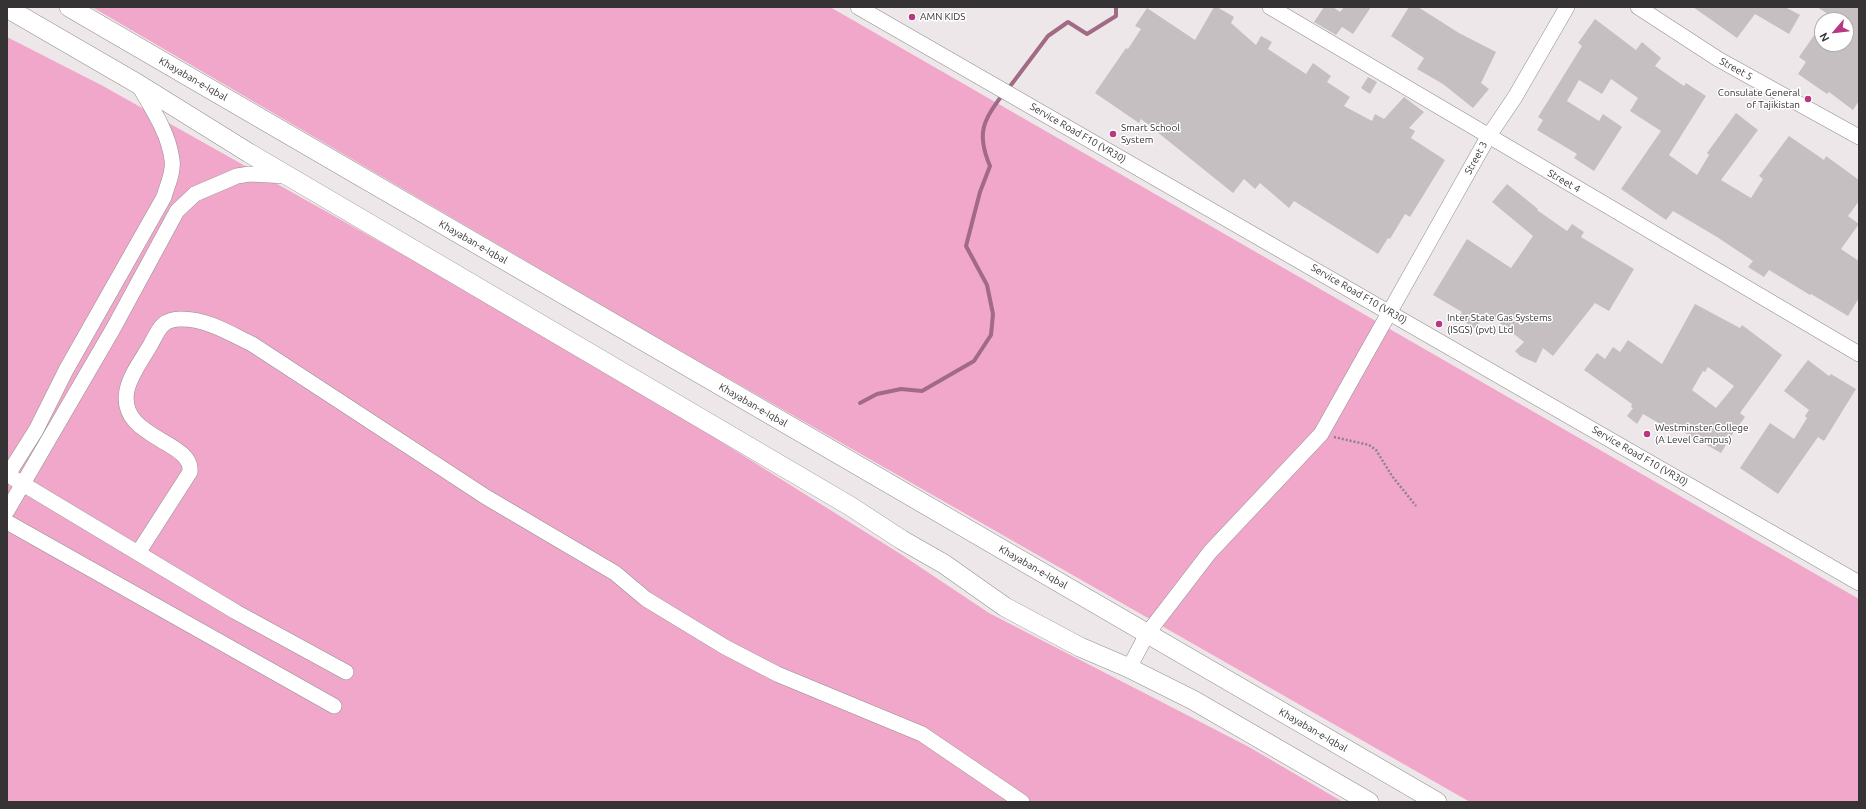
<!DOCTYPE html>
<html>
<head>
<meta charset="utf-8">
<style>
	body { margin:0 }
	#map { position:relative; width:1866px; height:809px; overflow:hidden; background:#eee7ea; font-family:Ubuntu,sans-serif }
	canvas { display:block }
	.frame { position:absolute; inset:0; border:8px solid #363334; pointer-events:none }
	.north { position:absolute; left:1814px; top:12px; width:40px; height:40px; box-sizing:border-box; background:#fff; border:1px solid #afadae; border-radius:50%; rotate:242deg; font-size:11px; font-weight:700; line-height:16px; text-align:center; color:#363334 }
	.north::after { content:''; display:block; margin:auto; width:14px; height:18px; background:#b93781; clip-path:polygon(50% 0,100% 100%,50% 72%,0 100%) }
</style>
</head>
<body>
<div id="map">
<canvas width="1866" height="809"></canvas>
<div class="frame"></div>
<div class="north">N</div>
</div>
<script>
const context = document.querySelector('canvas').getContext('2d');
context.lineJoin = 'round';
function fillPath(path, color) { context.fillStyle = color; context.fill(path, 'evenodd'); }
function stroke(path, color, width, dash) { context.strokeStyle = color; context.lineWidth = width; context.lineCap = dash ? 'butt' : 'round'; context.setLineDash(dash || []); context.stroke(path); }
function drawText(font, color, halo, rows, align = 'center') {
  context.font = font + ' Ubuntu,sans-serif'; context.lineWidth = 3; context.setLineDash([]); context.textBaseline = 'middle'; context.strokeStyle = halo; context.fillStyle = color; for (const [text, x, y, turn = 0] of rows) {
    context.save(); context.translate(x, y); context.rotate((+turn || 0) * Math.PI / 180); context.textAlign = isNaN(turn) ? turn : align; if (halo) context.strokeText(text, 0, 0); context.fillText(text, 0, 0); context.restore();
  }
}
fillPath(new Path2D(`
	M 92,7 L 830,7 L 1859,599 L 1859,802 L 1470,802 L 663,341 Z
	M 7,37 L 103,86 L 439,275 L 672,411 L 899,553 L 989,613 L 1249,747 L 1343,802 L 7,802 Z`), '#f1a7ca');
stroke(new Path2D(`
	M 1008,89 L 1048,36 L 1068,22 L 1087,34 L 1116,16 L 1116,7
	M 860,403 L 877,394 L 901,389 L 922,391 L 974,361 L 991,335 L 993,314 L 987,285 L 966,246 L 980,192 L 990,166 C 976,133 983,121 1003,94`), '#a16b85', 4);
fillPath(new Path2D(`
	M 1214,7 L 1217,7 L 1234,17 L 1231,23 L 1256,45 L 1261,36 L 1272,42 L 1268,49 L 1306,74 L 1313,63 L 1331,76 L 1327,82 L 1350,97 L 1344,106 L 1372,121 L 1375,114 L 1384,119 L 1404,97 L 1424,112 L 1409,128 L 1415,131 L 1411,138 L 1445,160 L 1410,217 L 1405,214 L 1390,239 L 1388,238 L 1378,254 L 1294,201 L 1289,208 L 1260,183 L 1255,189 L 1244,179 L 1233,193 L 1141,119 L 1139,123 L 1095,93 L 1126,48 L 1128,49 L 1141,29 L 1135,26 L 1147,8 L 1195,40 Z
	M 1324,7 L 1333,7 L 1340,12 L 1344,7 L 1371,7 L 1353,34 L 1342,27 L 1336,35 L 1314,22 Z
	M 1409,7 L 1418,7 L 1459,33 L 1496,52 L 1481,83 L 1489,89 L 1473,108 L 1443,84 L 1417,69 L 1424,58 L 1391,36 Z
	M 1693,7 L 1785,7 L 1800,15 L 1789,34 L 1755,14 L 1737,38 Z
	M 1817,7 L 1859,7 L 1859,101 L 1853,110 L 1829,92 L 1827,94 L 1798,74 L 1806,62 L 1799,57 L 1822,24 L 1822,44 L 1846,44 L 1846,20 L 1837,20 Z
	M 1595,19 L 1636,50 L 1642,42 L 1661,58 L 1655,66 L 1684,86 L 1686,83 L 1706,96 L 1669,155 L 1697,175 L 1709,155 L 1707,153 L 1736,113 L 1758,130 L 1721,180 L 1751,198 L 1763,179 L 1759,176 L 1789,136 L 1824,160 L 1826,156 L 1859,180 L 1859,201 L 1848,216 L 1859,224 L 1841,249 L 1859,261 L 1859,298 L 1848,316 L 1811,294 L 1810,295 L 1769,270 L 1764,277 L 1748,267 L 1753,261 L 1717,237 L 1673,211 L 1666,220 L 1621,189 L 1661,131 L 1630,111 L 1638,98 L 1611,79 L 1602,94 L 1579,80 L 1567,101 L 1599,121 L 1603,114 L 1622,127 L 1594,171 L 1574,158 L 1577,154 L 1537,130 L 1543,120 L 1538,117 L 1582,46 L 1578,43 Z
	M 1368,77 L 1377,82 L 1370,94 L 1361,88 Z
	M 1507,184 L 1538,209 L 1537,210 L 1567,231 L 1572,224 L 1584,232 L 1581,237 L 1634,269 L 1609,311 L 1595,303 L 1553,356 L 1543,348 L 1536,363 L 1520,356 L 1515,351 L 1524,342 L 1486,312 L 1476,329 L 1458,318 L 1462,312 L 1433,295 L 1467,239 L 1511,268 L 1533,236 L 1492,202 Z
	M 1695,304 L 1740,328 L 1742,325 L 1782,355 L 1740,413 L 1745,417 L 1731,436 L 1721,453 L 1671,425 L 1669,429 L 1643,414 L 1637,424 L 1627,416 L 1633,408 L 1631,407 L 1632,404 L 1584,370 L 1597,353 L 1605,359 L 1613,347 L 1620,352 L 1628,340 L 1662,364 ZM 1708,367 L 1734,386 L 1716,408 L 1692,390 L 1703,371 L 1705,372 Z
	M 1808,360 L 1829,376 L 1831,374 L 1856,389 L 1824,441 L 1818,437 L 1778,494 L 1740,468 L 1770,423 L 1794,439 L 1807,418 L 1805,416 L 1809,410 L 1784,391 Z`), '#c6bfc2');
const minor = new Path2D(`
	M 858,7 L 1859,583
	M 1270,7 L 1859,354
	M 1638,7 L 1718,59 L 1859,137
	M 7,476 L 36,430 L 66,370 L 164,197 C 167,186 174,172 172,160 C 169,133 151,107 138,84
	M 13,478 L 236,612 L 346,672
	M 7,511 L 113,329 L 177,211 L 195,194 L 237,176 L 250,174 L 287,176
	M 7,522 L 334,706
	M 138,553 L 190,472 C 194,440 117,439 127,390 C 131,373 143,358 151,344 C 159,329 162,319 181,319 C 207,319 229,333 252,344 L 486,497 L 615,573 L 646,599 L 725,647 L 777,674 L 922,734 L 1022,802
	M 1129,668 L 1147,634 L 1210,552 L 1321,434 L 1488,137 L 1515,97 L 1567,7`);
const major = new Path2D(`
	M 69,7 L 1437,802
	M 7,8 L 138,84 L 249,153 L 850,506 L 902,540 L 944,564 L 1005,607 L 1080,647 L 1129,668 L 1193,700 L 1369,802`);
stroke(minor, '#938d8f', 16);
stroke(major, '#938d8f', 20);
stroke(new Path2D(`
	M 1334,437 L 1369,445 L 1376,450 L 1392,476 L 1416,506`), '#8a8587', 2.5, [2, 2]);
stroke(minor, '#fff', 15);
stroke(major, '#fff', 19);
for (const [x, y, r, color] of [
	[912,17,4,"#b93781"],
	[1808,99,4,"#b93781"],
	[1113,134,4,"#b93781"],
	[1439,324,4,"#b93781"],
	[1647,434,4,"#b93781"]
]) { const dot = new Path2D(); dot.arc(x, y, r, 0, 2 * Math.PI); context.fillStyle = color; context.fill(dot); stroke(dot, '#fff', 1.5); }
drawText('10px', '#363334', '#fff', [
	["AMN KIDS",920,17],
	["Consulate General",1800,93,"right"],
	["of Tajikistan",1800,105,"right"],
	["Smart School",1121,128],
	["System",1121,140],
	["Inter State Gas Systems",1447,318],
	["(ISGS) (pvt) Ltd",1447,330],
	["Westminster College",1655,428],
	["(A Level Campus)",1655,440]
], 'left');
drawText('10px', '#363334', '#fff', [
	["Street 5",1736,69,29],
	["Khayaban-e-Iqbal",193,79,30],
	["Service Road F10 (VR30)",1078,133,30],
	["Street 3",1476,158,-61],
	["Street 4",1564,181,30],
	["Khayaban-e-Iqbal",473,242,30],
	["Service Road F10 (VR30)",1359,294,30],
	["Khayaban-e-Iqbal",753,405,30],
	["Service Road F10 (VR30)",1640,456,30],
	["Khayaban-e-Iqbal",1033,567,30],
	["Khayaban-e-Iqbal",1313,730,30]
]);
</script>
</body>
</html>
